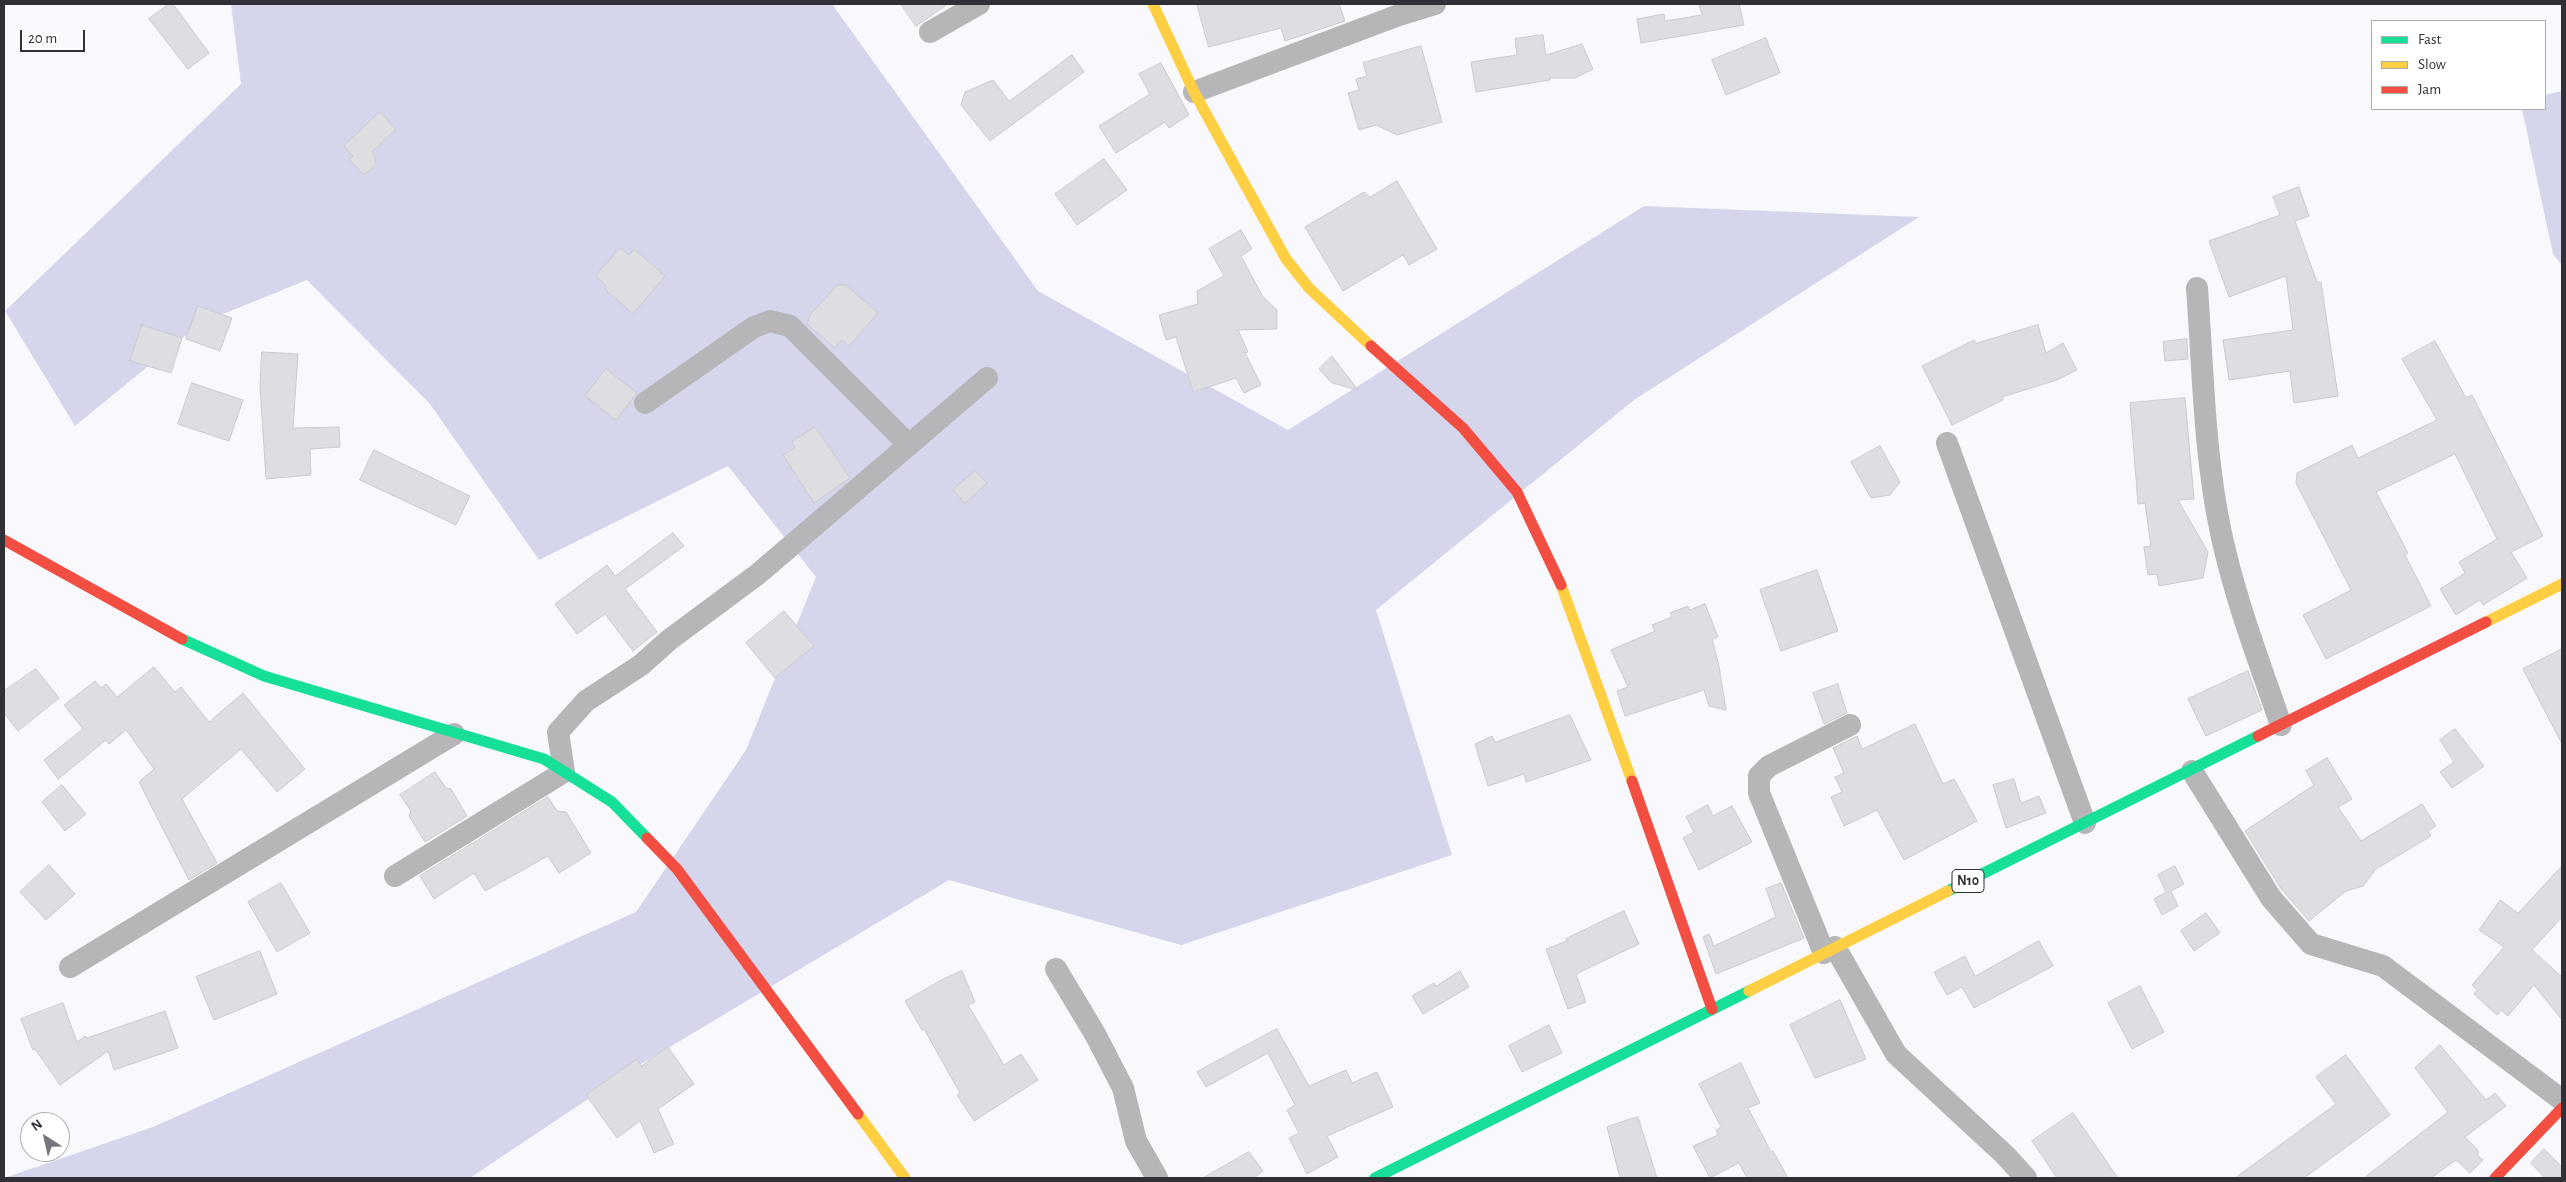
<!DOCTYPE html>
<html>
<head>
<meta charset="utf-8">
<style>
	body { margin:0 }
	#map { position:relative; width:2566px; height:1182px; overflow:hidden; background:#f9f9fd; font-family:"Alegreya Sans",sans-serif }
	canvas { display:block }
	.frame { position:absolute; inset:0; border:5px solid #303037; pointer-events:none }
	.legend { position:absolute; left:2371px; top:20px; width:175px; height:90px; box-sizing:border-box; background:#fff; border:1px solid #acacaf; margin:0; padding:6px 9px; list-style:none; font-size:15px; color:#303037 }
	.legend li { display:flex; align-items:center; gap:10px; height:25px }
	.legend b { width:25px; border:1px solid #acacaf }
	.north { position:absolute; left:20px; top:1112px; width:50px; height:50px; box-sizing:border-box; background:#fff; border:1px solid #acacaf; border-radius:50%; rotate:325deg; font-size:14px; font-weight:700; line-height:20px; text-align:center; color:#303037 }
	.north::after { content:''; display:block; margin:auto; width:18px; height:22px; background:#76767c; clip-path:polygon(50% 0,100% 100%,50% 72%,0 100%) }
	.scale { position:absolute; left:20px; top:30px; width:65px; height:22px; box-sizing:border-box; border:2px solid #303037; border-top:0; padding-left:6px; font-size:15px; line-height:18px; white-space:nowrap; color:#303037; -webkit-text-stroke:4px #fff; paint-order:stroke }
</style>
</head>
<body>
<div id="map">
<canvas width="2566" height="1182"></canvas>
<div class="frame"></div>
<ul class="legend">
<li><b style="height:6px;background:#16e098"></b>Fast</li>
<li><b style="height:6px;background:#ffcf43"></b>Slow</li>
<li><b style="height:6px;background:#f24e42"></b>Jam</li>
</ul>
<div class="north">N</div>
<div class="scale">20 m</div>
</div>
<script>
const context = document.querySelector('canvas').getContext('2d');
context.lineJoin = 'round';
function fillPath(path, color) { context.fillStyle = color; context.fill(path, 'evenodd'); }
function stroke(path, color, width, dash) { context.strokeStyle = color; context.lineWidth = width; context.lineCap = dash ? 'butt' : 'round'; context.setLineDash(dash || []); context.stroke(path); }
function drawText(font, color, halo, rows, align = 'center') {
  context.font = font + ' "Alegreya Sans",sans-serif'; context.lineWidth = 5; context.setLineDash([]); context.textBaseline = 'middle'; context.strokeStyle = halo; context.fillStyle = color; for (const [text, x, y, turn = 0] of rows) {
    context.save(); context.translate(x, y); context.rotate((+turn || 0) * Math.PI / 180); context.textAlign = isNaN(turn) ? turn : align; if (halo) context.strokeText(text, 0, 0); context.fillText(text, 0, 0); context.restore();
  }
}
fillPath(new Path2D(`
	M 231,4 L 832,4 L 1038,291 L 1288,430 L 1644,206 L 1919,217 L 1634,400 L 1376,610 L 1452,855 L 1181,945 L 949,880 L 633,1069 L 470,1178 L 4,1178 L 153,1127 L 636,912 L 746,750 L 816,577 L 728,466 L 539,560 L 430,404 L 307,280 L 201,323 L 75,426 L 5,311 L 241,84 Z
	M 2562,91 L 2562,265 L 2553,254 L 2522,109 L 2545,109 L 2545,95 Z`), '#d5d6ec');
const building = new Path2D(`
	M 169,4 L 173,4 L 209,53 L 188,69 L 149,19 Z
	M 901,4 L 948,4 L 916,26 Z
	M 1197,4 L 1339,4 L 1345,21 L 1285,41 L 1281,28 L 1209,47 Z
	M 1699,4 L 1739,4 L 1744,25 L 1641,43 L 1637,19 L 1664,14 L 1665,21 L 1702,15 Z
	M 1543,35 L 1546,55 L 1582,44 L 1593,69 L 1575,78 L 1550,78 L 1550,80 L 1476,92 L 1471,62 L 1517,55 L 1515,39 Z
	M 1766,38 L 1780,73 L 1726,95 L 1712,60 Z
	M 1421,46 L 1442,122 L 1397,135 L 1376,125 L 1359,130 L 1348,93 L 1359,90 L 1356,79 L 1367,76 L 1363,63 Z
	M 1072,55 L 1084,72 L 990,141 L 961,105 L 965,92 L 993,80 L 1009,101 Z
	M 1161,63 L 1189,115 L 1169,128 L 1165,122 L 1116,153 L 1099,126 L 1150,94 L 1139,74 Z
	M 380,112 L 396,129 L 373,151 L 376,164 L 364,175 L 349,159 L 353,156 L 344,146 Z
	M 1104,159 L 1127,190 L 1077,225 L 1055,194 Z
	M 1397,181 L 1437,249 L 1409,265 L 1403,255 L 1343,291 L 1305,227 L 1364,192 L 1370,197 Z
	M 2299,187 L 2309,216 L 2295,221 L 2317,282 L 2321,282 L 2338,396 L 2294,403 L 2290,371 L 2229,380 L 2223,340 L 2293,330 L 2286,276 L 2229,297 L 2209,241 L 2280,215 L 2273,197 Z
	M 1241,230 L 1252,249 L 1241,256 L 1263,297 L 1277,310 L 1277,329 L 1238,330 L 1248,352 L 1245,353 L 1261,385 L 1244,393 L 1236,378 L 1193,392 L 1176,337 L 1166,340 L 1159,315 L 1198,304 L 1197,291 L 1224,276 L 1209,249 Z
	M 620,248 L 629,255 L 634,249 L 665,276 L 633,314 L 606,290 L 605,285 L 596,276 Z
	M 838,285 L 846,285 L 878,313 L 849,346 L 842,340 L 835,348 L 807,324 L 810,315 Z
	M 198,306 L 232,318 L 220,351 L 186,339 Z
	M 142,325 L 182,338 L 171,373 L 130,361 Z
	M 2038,325 L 2046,353 L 2063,343 L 2077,370 L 2057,380 L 2002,397 L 2003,400 L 1952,425 L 1922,366 L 1974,340 L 1976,343 Z
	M 2187,339 L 2188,359 L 2165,361 L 2163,342 Z
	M 2435,341 L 2466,398 L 2472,395 L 2543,536 L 2511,552 L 2527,578 L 2483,605 L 2480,600 L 2456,615 L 2440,589 L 2465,573 L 2459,562 L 2497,539 L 2455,454 L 2376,492 L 2408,553 L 2405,555 L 2431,606 L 2326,659 L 2303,615 L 2351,590 L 2296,483 L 2297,473 L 2352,445 L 2358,458 L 2437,420 L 2402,359 Z
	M 262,352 L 298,354 L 293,428 L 339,427 L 340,447 L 310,449 L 311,475 L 266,479 L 260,386 Z
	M 1332,356 L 1358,390 L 1332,383 L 1319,369 Z
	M 606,369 L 637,393 L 616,420 L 585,396 Z
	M 192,383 L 243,400 L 229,441 L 178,424 Z
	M 2185,398 L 2194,499 L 2178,500 L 2208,552 L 2203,578 L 2159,586 L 2157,574 L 2148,575 L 2144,547 L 2151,546 L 2145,503 L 2138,504 L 2130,403 Z
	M 815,427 L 850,478 L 814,503 L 783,455 L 795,447 L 792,442 Z
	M 1880,446 L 1900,482 L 1890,495 L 1871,498 L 1851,462 Z
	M 374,450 L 470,496 L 456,525 L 360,480 Z
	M 975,471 L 987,483 L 965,503 L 953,490 Z
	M 673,533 L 684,546 L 625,589 L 657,632 L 633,651 L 605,614 L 577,634 L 555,604 L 607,565 L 615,576 Z
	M 1817,570 L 1838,631 L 1781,651 L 1760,590 Z
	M 1705,604 L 1718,637 L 1712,639 L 1719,666 L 1726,710 L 1709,706 L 1704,690 L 1625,716 L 1617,691 L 1628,687 L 1611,650 L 1655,631 L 1652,625 L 1672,617 L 1670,613 L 1688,606 L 1689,610 Z
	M 784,611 L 814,646 L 775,678 L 746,643 Z
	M 2562,649 L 2562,744 L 2523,669 Z
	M 154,667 L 175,692 L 181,687 L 209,722 L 243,693 L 305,769 L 277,792 L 241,749 L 182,799 L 217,863 L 189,880 L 139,782 L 154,769 L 126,730 L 109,744 L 106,740 L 58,779 L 44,760 L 83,729 L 64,705 L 95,681 L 101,688 L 106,684 L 117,697 Z
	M 36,669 L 59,698 L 18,731 L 4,713 L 4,691 Z
	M 2248,671 L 2262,710 L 2206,736 L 2188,699 Z
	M 1838,684 L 1847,713 L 1824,724 L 1813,693 Z
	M 1570,715 L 1591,760 L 1526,782 L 1524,774 L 1488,786 L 1475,744 L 1492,736 L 1495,742 Z
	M 1915,724 L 1943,784 L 1954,779 L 1977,821 L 1904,860 L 1877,810 L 1844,826 L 1831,797 L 1842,792 L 1835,777 L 1844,773 L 1833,748 L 1857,736 L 1862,749 Z
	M 2455,729 L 2484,766 L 2452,788 L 2440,772 L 2454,762 L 2440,740 Z
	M 2327,758 L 2352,799 L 2338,807 L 2361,841 L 2422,804 L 2436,826 L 2428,831 L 2431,836 L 2376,869 L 2363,886 L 2346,891 L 2309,921 L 2282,890 L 2245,831 L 2314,785 L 2306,771 Z
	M 435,772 L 446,788 L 451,789 L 467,816 L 425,842 L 409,816 L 411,811 L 400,795 Z
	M 2014,779 L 2021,803 L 2039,796 L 2046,813 L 2006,828 L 1993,785 Z
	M 62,785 L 86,814 L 65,831 L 42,802 Z
	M 548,797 L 557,811 L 566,812 L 591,853 L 559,873 L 548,856 L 485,891 L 474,873 L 434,899 L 420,876 Z
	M 1708,805 L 1713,816 L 1732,806 L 1752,842 L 1699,870 L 1683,838 L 1694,832 L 1686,817 Z
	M 49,865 L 75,894 L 46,920 L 20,892 Z
	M 2175,866 L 2184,884 L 2171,891 L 2178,906 L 2162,915 L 2154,899 L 2166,892 L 2158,875 Z
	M 2562,866 L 2562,917 L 2532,950 L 2562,977 L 2562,1020 L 2534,985 L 2508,1016 L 2501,1010 L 2497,1015 L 2474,994 L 2477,990 L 2472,985 L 2504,947 L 2479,930 L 2500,900 L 2518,913 Z
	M 281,883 L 310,933 L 277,952 L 248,902 Z
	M 1781,883 L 1804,938 L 1716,974 L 1703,937 L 1709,934 L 1714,946 L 1776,917 L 1766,889 Z
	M 1624,911 L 1639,944 L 1576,974 L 1586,1002 L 1568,1009 L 1546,949 L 1567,941 L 1566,939 Z
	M 2206,913 L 2220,933 L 2194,951 L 2181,931 Z
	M 2039,941 L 2053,966 L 1974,1008 L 1962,987 L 1947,995 L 1934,972 L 1965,956 L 1975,976 Z
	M 260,951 L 277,994 L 214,1020 L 196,977 Z
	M 962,971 L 975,1002 L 968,1005 L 1004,1065 L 1021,1054 L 1038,1080 L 974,1121 L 957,1095 L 960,1093 L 924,1029 L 922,1030 L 905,1001 L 943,979 Z
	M 1460,971 L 1469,987 L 1423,1014 L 1412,996 L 1434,983 L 1436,986 Z
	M 2140,986 L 2164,1032 L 2132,1049 L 2108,1003 Z
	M 1840,1000 L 1866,1059 L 1815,1078 L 1790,1025 Z
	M 63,1003 L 77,1042 L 85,1036 L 87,1038 L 165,1011 L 178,1048 L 114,1070 L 108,1051 L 60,1085 L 35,1049 L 33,1050 L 21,1019 Z
	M 1549,1025 L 1562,1053 L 1522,1072 L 1509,1046 Z
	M 1277,1029 L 1309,1086 L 1346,1070 L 1352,1083 L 1377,1072 L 1393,1107 L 1327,1136 L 1338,1157 L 1307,1174 L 1289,1138 L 1299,1133 L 1287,1110 L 1295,1105 L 1268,1053 L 1206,1087 L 1197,1072 Z
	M 2440,1045 L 2486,1100 L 2495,1093 L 2506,1106 L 2465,1137 L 2478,1150 L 2478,1156 L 2483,1160 L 2470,1173 L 2456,1160 L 2431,1178 L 2364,1178 L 2448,1112 L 2415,1068 Z
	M 668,1047 L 694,1084 L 658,1109 L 674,1144 L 654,1153 L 640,1121 L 617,1138 L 586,1095 L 637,1059 L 641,1066 Z
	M 2346,1055 L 2390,1115 L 2304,1178 L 2235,1178 L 2336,1104 L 2316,1077 Z
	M 1741,1063 L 1760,1103 L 1748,1108 L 1771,1152 L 1773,1151 L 1788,1178 L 1747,1178 L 1739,1163 L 1710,1178 L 1693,1146 L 1718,1135 L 1716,1130 L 1721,1127 L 1699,1084 Z
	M 2073,1113 L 2118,1178 L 2057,1178 L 2032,1141 Z
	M 1638,1117 L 1657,1178 L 1620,1178 L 1607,1127 Z
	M 2544,1149 L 2562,1167 L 2562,1178 L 2545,1178 L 2531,1163 Z
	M 1249,1152 L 1263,1171 L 1254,1178 L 1203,1178 Z`);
fillPath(building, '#dddde2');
stroke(building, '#cbcbcf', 1);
stroke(new Path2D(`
	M 930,32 L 979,4
	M 1194,92 L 1399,15 L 1435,4
	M 2197,288 C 2203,369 2204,454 2221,533 C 2235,599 2259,661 2281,725
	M 645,403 L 754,327 L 770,321 L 790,326 L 909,445
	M 1947,443 L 2085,823
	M 2192,771 L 2271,898 L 2311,944 L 2383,966 L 2562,1100
	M 395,876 L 564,772 L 558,732 L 586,701 L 641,665 L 669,640 L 758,574 L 987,378
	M 1835,947 L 1896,1054 L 2005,1155 L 2026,1178
	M 1824,953 L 1759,793 L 1759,776 L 1769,766 L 1850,725
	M 70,967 L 454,734
	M 1056,969 L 1095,1034 L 1123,1088 L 1136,1141 L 1157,1178`), '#b6b6b9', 22);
stroke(new Path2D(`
	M 182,639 L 264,676 L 544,759 L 612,802 L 647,838
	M 1948,891 L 2258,736
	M 1375,1178 L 1749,991`), '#16e098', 11);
stroke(new Path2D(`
	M 1153,4 L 1194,92 L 1286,259 L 1309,288 L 1371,346
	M 1561,585 L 1632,781
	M 2486,622 L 2562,584
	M 1749,991 L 1948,891
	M 858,1114 L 905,1178`), '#ffcf43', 11);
stroke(new Path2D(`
	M 1371,346 L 1463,428 L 1517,492 L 1561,585
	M 4,540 L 182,639
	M 2258,736 L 2486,622
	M 1632,781 L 1712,1009
	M 647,838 L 677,869 L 858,1114
	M 2495,1178 L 2562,1108`), '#f24e42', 11);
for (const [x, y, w] of [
	[1968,881,32]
]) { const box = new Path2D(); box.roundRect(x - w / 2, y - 11.5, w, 23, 4); context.fillStyle = '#fff'; context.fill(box); stroke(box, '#303037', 1); }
drawText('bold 14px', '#303037', null, [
	["N10",1968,881]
]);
</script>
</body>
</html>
